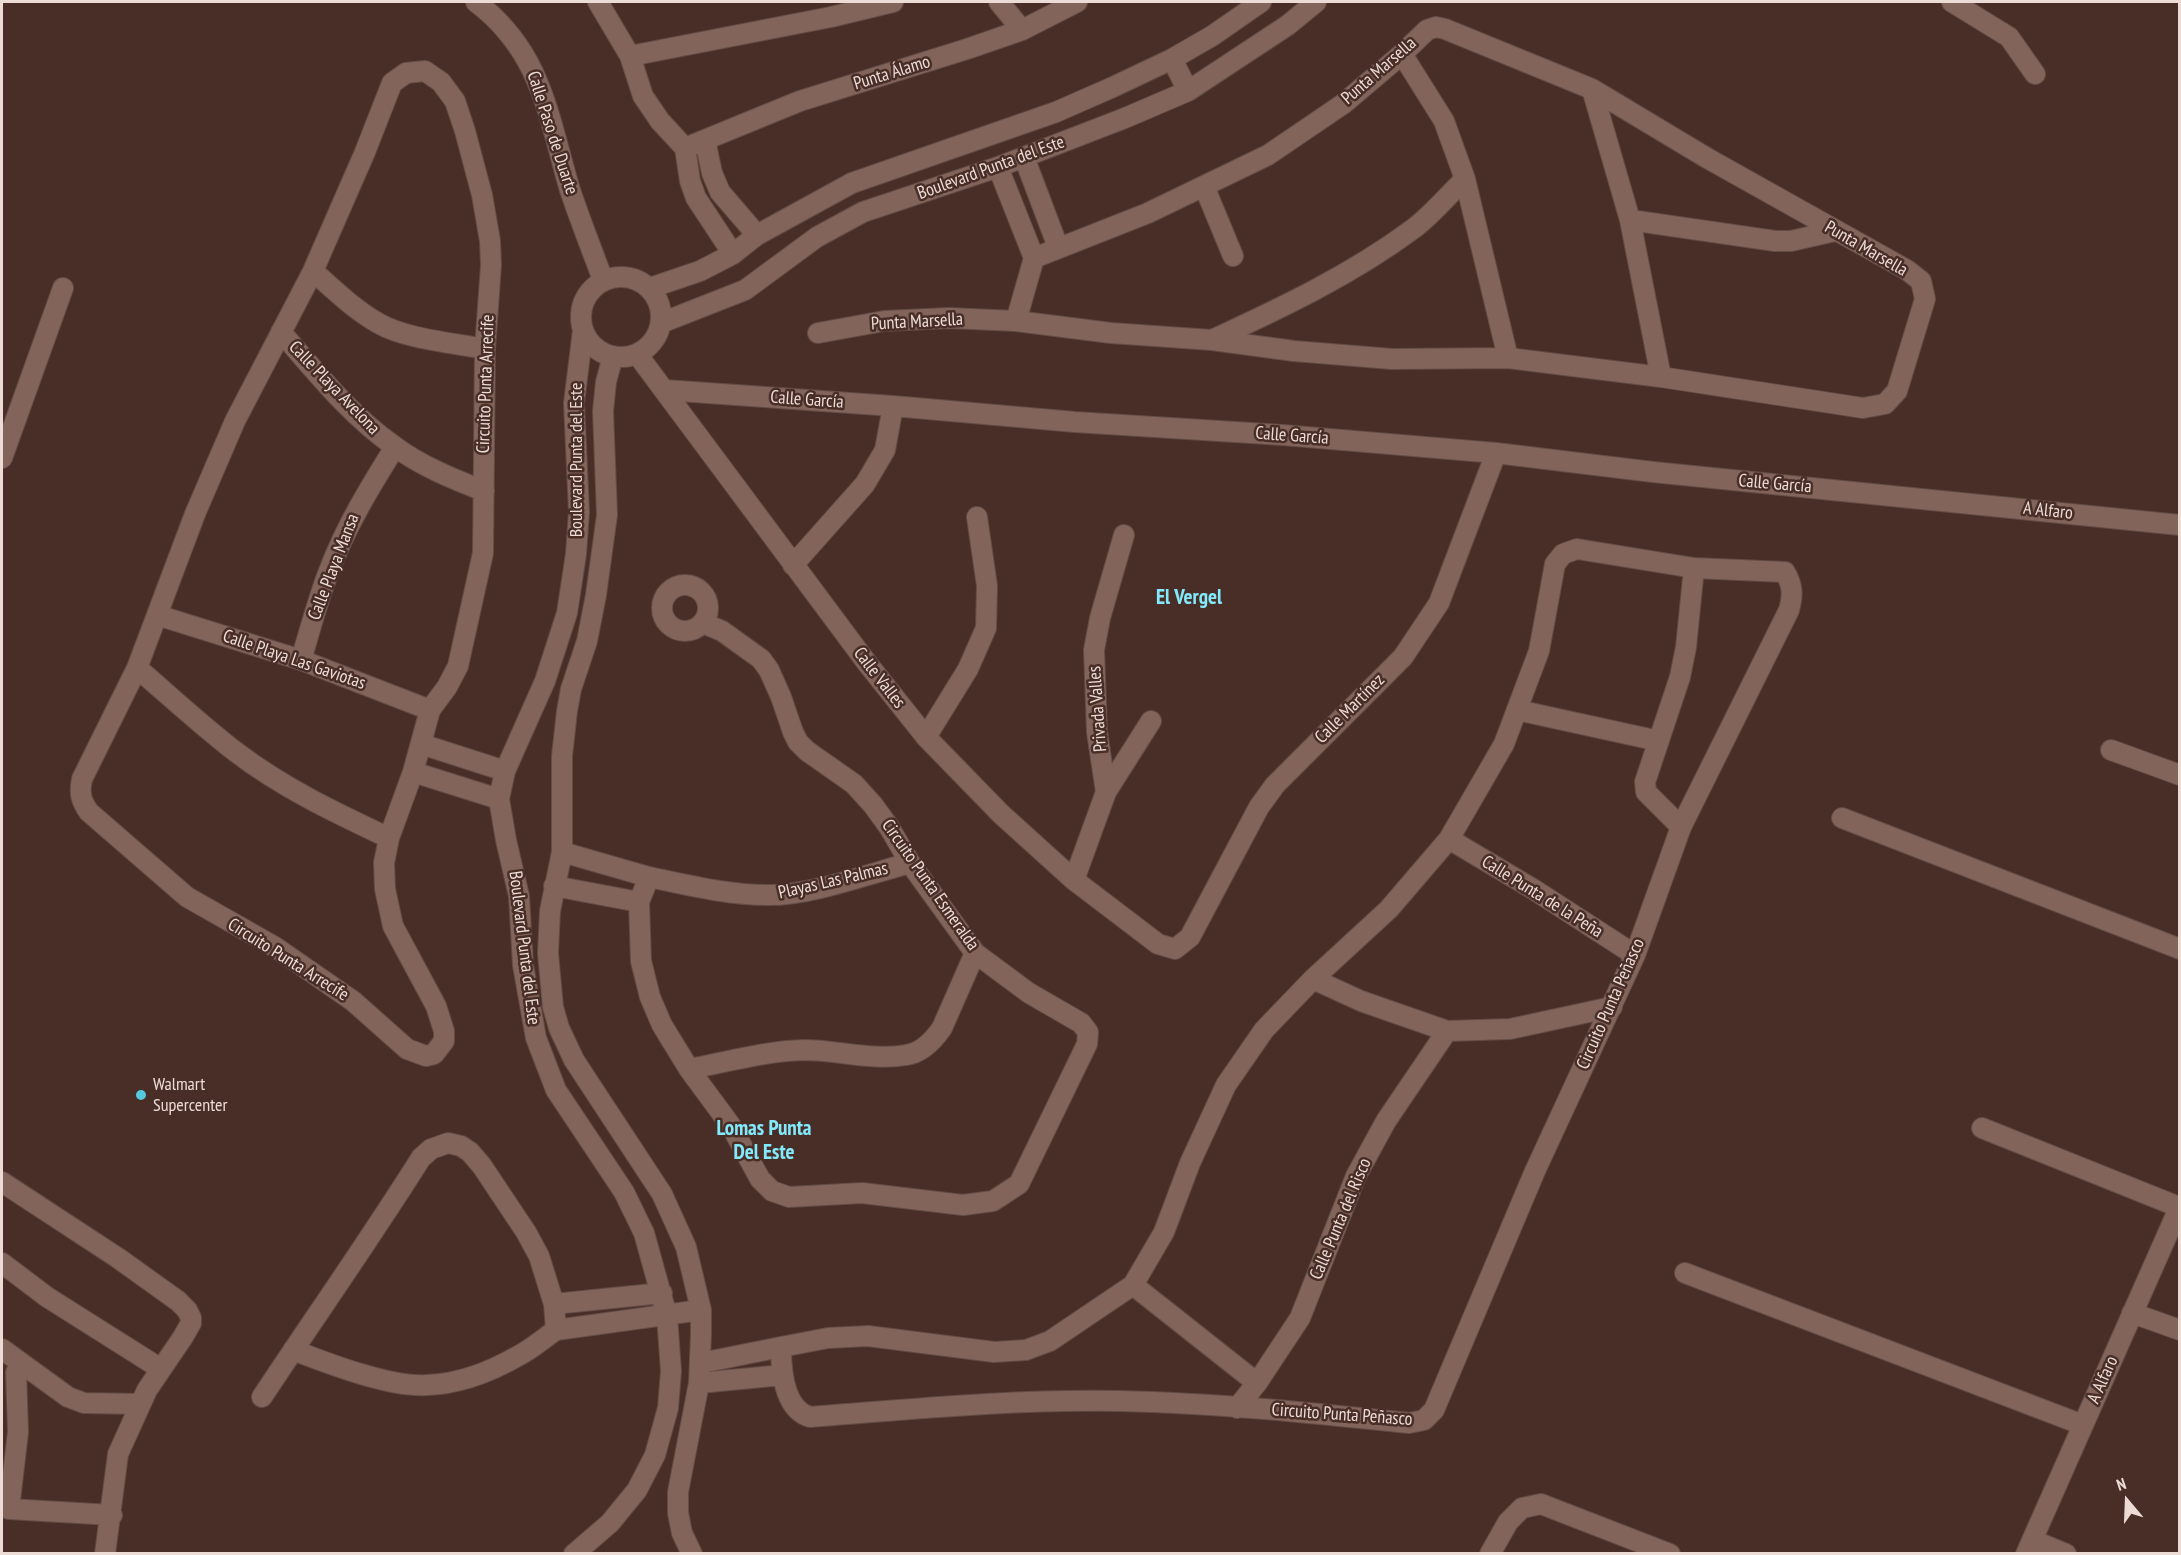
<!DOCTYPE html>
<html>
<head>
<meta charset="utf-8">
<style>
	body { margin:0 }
	#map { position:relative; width:2181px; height:1555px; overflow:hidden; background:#482e26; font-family:"PT Sans Narrow",sans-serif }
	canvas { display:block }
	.frame { position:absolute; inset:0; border:3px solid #eddbd6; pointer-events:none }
	.north { position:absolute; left:2097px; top:1471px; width:60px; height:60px; -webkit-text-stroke:4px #482e26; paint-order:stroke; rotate:341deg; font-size:16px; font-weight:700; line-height:24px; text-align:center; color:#eddbd6 }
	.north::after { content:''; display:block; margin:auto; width:21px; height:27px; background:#eddbd6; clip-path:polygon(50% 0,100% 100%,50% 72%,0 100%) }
</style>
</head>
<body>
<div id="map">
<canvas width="2181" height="1555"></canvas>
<div class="frame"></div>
<div class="north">N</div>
</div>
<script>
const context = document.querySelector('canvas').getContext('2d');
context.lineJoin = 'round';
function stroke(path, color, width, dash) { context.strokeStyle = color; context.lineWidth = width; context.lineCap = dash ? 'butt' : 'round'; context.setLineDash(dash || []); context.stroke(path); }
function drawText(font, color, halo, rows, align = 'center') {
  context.font = font + ' "PT Sans Narrow",sans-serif'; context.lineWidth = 5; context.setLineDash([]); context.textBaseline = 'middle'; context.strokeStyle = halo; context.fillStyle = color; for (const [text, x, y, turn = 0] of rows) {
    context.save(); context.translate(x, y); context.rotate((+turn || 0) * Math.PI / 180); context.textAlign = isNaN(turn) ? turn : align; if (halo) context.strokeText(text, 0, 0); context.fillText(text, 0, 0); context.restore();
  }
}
const minor = new Path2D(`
	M 476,2 C 542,52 548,116 570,190 C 580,220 592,250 603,280
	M 598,2 L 630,56 L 643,96 L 660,121 L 685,148
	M 999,2 L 1022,30
	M 1952,2 L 2009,37 L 2035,74
	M 630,56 L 831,17 L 893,2
	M 1172,59 L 1188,91
	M 425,71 L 441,82 L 455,101 L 465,131 L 482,195 L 490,241 L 491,265 L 485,349 L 483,553 L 458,666 L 447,687 L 430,710 L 413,772 L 389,838 L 384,863 L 385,889 L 393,926 L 436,1006 L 444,1031 L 444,1041 L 434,1054 L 426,1056 L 407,1049 L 353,1001 L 275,947 L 187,897 L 89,812 C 81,801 79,793 82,779 L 137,668 L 195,514 L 235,421 L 313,271 L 365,152 L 392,83 L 406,73 Z
	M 1592,89 L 1630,220 L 1661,377
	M 705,140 L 712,173 L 720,192 L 757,235
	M 685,148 L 800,101 L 967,49 L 1022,30 L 1077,2
	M 685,148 L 690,181 L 696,198 L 733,254
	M 1024,157 L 1058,247
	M 998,167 L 1034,258 L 1016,321 L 1111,333 L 1212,340 L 1294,351 L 1392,359 L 1508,358 L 1661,377 L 1863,408 L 1885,404 L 1897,391 L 1925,299 L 1921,281 L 1907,270 L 1707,158 L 1592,89 L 1445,29 L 1436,27 L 1427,30 L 1402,54 L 1343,104 L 1268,155 L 1148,213 L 1034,258
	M 1465,179 L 1508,358
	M 1204,186 L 1233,256
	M 1630,220 L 1775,241 L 1791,241 L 1835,231
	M 313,271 C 334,290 354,309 378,323 C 405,339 454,343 485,349
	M581 317a40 40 0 1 1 80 0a40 40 0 1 1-80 0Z
	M 650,288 L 700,271 L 733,254 L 757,235 L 852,183 L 1056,112 L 1113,87 L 1172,59 L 1212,36 L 1261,2
	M 661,323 L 745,290 L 817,237 L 863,212 L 998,167 L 1125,118 L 1188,91 L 1288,25 L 1316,2
	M 281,332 C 316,372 350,415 394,446 C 421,466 453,479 484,491
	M 818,333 L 884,321 L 949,318 L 1016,321
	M 1212,340 C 1281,308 1351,275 1413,229 C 1432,215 1448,195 1465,179 L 1444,121 L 1402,54
	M 637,354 L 867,663 L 926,737 L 1001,814 L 1074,880 L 1158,944 L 1175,949 L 1190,937 L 1259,807 L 1275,785 L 1403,657 L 1439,603 L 1496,453
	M 613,356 L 606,382 L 603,411 L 607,515 L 596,595 L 587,641 L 571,689 L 567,711 L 562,756 L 562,852 L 550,911 L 548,953 L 553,1007 L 559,1028 L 574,1060 L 662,1194 L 686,1247 L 701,1310 L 701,1334 L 699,1383 L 678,1492 L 678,1513 L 682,1533 L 692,1554
	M 665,390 L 893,406 L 1075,422 L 1283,435 L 1496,453 L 1653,472 L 2180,525
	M 2,458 L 63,288
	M 1577,549 L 1694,568 L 1785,572 C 1793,586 1793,595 1789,610 L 1681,827 L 1635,955 L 1535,1171 L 1434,1410 L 1424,1420 L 1409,1423 C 1313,1413 1216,1403 1119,1401 C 1016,1399 913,1409 810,1417 C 784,1409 781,1370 781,1347 L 828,1338 L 868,1336 L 994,1352 L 1026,1350 L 1050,1341 L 1133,1285 L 1164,1232 L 1190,1163 L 1226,1085 L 1264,1030 L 1313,979 L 1389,909 L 1449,839 L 1504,744 L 1539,651 L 1555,564 L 1563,554 Z
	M 793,565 L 865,484 L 885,450 L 893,406
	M662 608a23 23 0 1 1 46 0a23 23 0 1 1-46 0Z
	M 157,615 L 301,660 L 430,710
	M 703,623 L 722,631 L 761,659 L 769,670 L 781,697 L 793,732 L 798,742 L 807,751 L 854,784 L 873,805 L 889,827 L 910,863 L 975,953 L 1029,993 L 1081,1023 L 1088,1032 L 1087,1044 L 1019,1184 L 993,1201 L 963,1205 L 862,1193 L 789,1197 L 772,1191 L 760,1179 L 731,1126 L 689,1069 L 662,1025 L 650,997 L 641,961 L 639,902 L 649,877 C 688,885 727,895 767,895 C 809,896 868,874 910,863
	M 301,660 C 310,630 318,599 329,571 C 346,526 370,487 395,447
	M 137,668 C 170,696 202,726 236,752 C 283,788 336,813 389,838
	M 1517,710 L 1659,741
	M 926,737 L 968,669 L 986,628 L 987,586 L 977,517
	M 421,744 L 505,771
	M 2111,750 L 2180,775
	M 413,772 L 499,799
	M 1106,792 L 1151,721
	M 1842,818 L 2180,949
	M 1681,827 L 1646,792 L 1645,782 L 1680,677 L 1686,647 L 1694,568
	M 1449,839 L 1533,889 L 1635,955
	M 562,852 L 649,877
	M 1074,880 L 1106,792 L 1097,732 L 1094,650 L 1100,618 L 1124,535
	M 554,886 L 639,902
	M 1313,979 L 1361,1001 L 1447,1031 L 1510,1029 L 1612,1007
	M 689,1069 C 727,1062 765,1051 804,1050 C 837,1050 873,1061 906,1055 C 922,1053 933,1041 942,1028 L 975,953
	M 1982,1128 L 2179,1207
	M 2,1182 L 118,1258 L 178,1301 L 187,1310 L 191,1318 L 191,1323 L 183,1337 L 147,1390 L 118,1454 L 105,1554
	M 2,1263 L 47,1297 L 161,1369
	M 1685,1273 L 2083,1425
	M 1133,1285 L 1257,1383
	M 554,1304 L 662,1293
	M 2132,1313 L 2180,1330
	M 556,1330 L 701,1310
	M 2,1349 L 68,1397 L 84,1403 L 140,1404
	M 701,1363 L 781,1347
	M 699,1383 L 783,1375
	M 262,1397 C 315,1317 370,1239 421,1158 L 431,1149 L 448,1143 L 461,1146 L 470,1152 L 482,1166 L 526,1232 L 539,1256 L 554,1304 L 556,1330 C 544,1338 532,1349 518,1356 C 490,1372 459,1384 427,1385 C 391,1388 327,1363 293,1350
	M 1237,1408 L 1257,1383 L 1300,1318 L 1356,1176 L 1386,1121 L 1447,1031
	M 2,1507 L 9,1509 L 112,1515
	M 9,1509 L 18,1432 L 16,1372
	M 2032,1540 L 2066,1554
	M 574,1554 L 610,1523 L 637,1490 L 655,1455 L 668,1408 L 671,1371 L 667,1316 L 644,1233 L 624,1192 L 556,1090 L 536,1038 L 523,965 L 519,896 L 506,840 L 499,799 L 505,771 L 545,681 L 567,613 L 576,554 L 579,512 L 574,403 L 583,330
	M 1490,1554 L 1508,1522 L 1522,1508 L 1541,1504 L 1670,1554
	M 2026,1554 L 2180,1206`);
stroke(minor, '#634c46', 22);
stroke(minor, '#82645b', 20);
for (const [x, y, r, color] of [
	[141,1095,6,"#55cadf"]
]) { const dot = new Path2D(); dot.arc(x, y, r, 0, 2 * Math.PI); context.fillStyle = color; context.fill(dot); stroke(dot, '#482e26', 2); }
drawText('18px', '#eddbd6', '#482e26', [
	["Punta Marsella",1379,71,-41],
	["Punta Álamo",892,73,-17],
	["Calle Paso de Duarte",552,133,72],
	["Boulevard Punta del Este",991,168,-20],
	["Punta Marsella",1866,249,30],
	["Punta Marsella",917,322,-3],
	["Circuito Punta Arrecife",486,384,-88],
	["Calle Playa Avelona",334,388,46],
	["Calle García",807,400,4],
	["Calle García",1292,436,4],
	["Boulevard Punta del Este",577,460,-90],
	["Calle García",1775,484,5],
	["A Alfaro",2048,511,6],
	["Calle Playa Mansa",334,567,-69],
	["Calle Playa Las Gaviotas",294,660,19],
	["Calle Valles",879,678,52],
	["Privada Valles",1098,709,-94],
	["Calle Martínez",1350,709,-45],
	["Playas Las Palmas",833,881,-13],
	["Circuito Punta Esmeralda",930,885,55],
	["Calle Punta de la Peña",1542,897,32],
	["Boulevard Punta del Este",524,948,83],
	["Circuito Punta Arrecife",288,960,32],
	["Circuito Punta Peñasco",1611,1004,-66],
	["Calle Punta del Risco",1341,1219,-67],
	["A Alfaro",2103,1380,-66],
	["Circuito Punta Peñasco",1342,1415,4]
]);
drawText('18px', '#eddbd6', '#482e26', [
	["Walmart",153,1085],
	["Supercenter",153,1106]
], 'left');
drawText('bold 21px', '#83eafe', '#482e26', [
	["El Vergel",1189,598],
	["Lomas Punta",764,1129],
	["Del Este",764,1153]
]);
</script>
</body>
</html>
